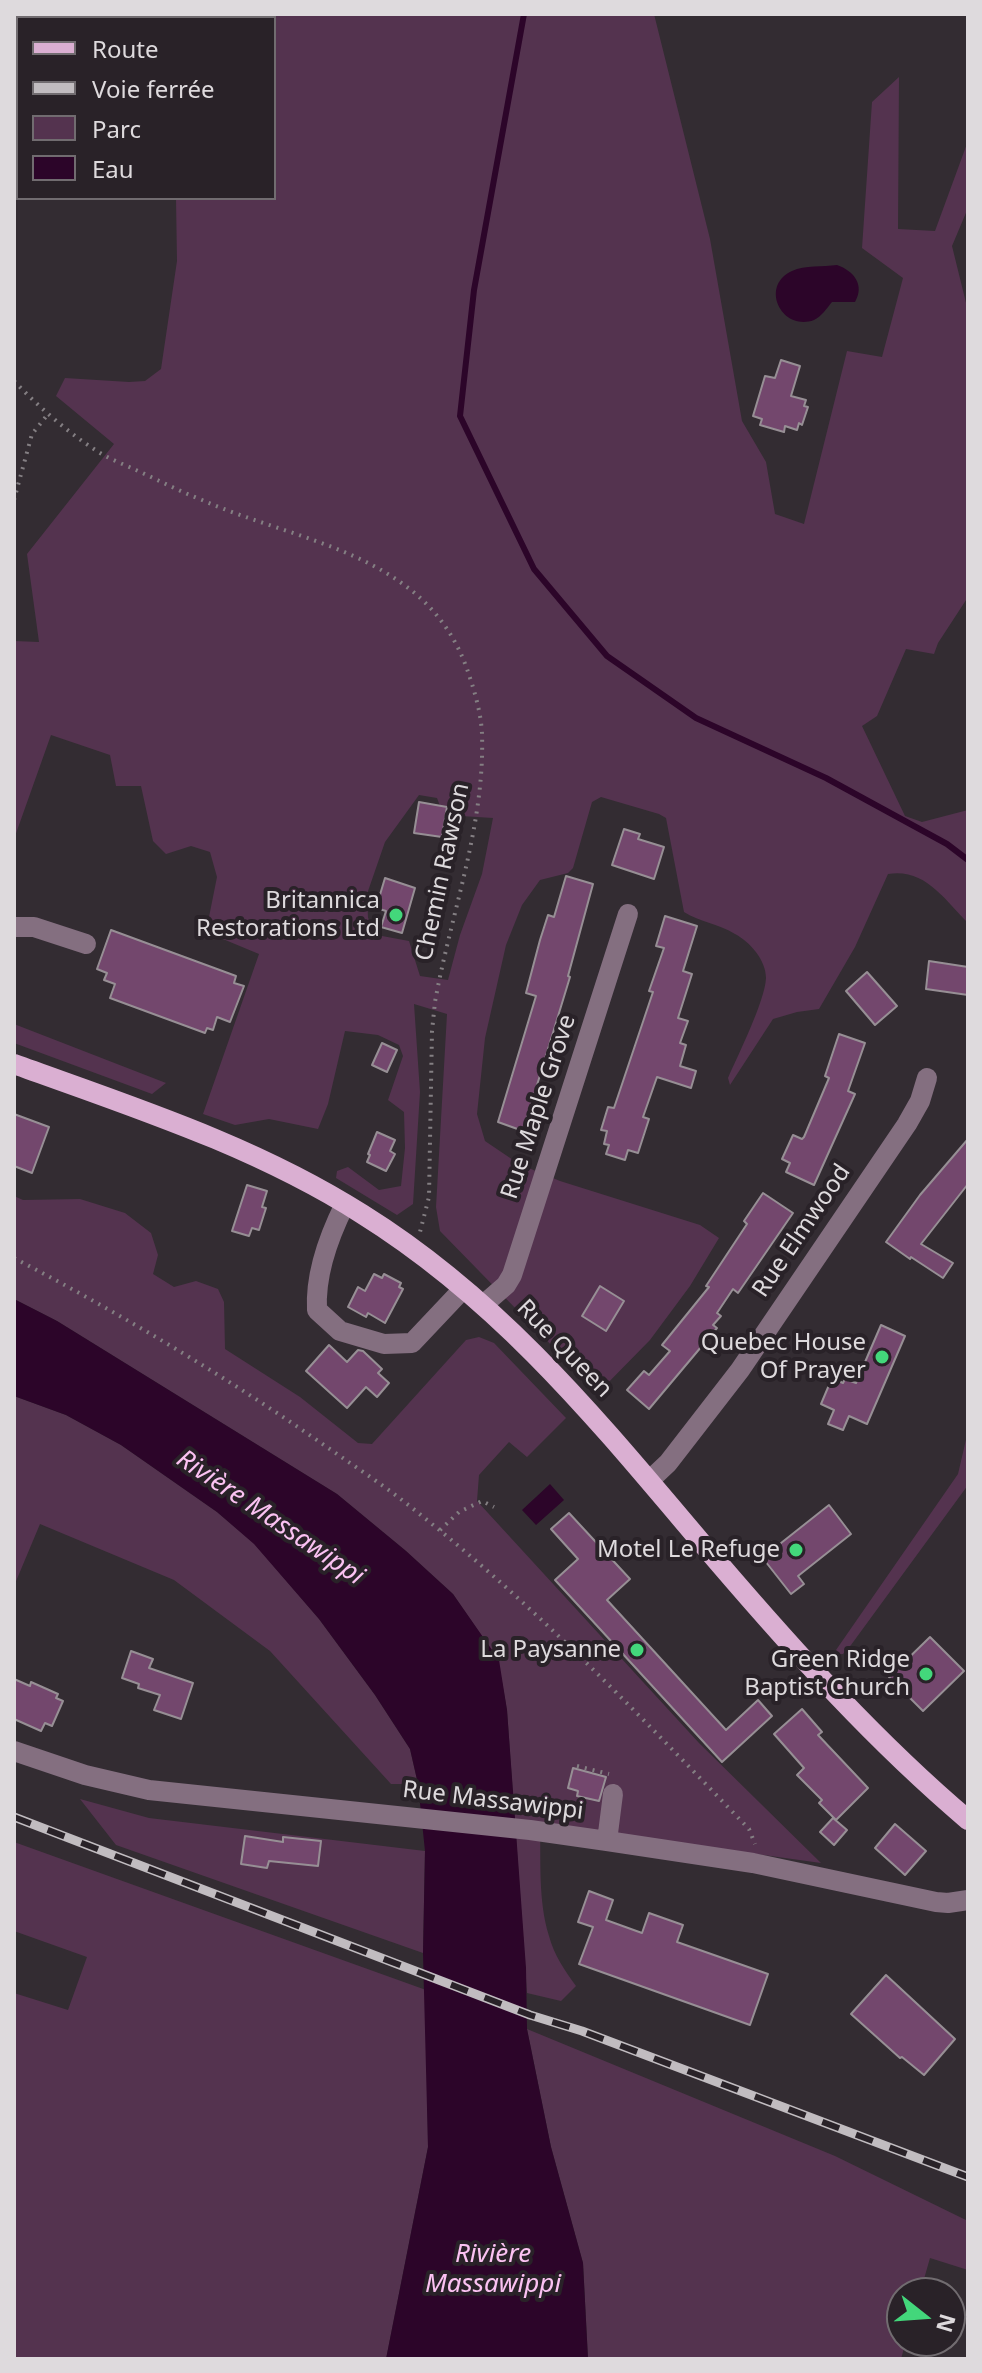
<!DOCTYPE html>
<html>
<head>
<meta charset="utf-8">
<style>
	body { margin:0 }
	#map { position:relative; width:982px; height:2373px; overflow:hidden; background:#332c32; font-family:"Noto Sans",sans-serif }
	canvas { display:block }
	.frame { position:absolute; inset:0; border:16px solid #dedadd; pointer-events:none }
	.legend { position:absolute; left:16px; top:16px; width:260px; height:184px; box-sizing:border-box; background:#292228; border:2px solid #716c70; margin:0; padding:10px 14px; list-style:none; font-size:24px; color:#dedadd }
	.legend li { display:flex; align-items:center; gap:16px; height:40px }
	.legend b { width:40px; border:2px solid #716c70 }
	.north { position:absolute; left:886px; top:2277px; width:80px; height:80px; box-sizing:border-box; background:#292228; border:2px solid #716c70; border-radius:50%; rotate:107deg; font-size:22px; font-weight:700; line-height:32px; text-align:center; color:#dedadd }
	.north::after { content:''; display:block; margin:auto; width:28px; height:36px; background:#43d77b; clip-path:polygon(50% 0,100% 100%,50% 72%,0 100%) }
</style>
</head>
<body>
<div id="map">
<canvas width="982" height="2373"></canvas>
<div class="frame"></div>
<ul class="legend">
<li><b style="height:10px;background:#daafd2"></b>Route</li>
<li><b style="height:10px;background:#c1bcc0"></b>Voie ferrée</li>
<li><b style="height:22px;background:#54334f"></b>Parc</li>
<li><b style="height:22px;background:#2c0529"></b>Eau</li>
</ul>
<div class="north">N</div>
</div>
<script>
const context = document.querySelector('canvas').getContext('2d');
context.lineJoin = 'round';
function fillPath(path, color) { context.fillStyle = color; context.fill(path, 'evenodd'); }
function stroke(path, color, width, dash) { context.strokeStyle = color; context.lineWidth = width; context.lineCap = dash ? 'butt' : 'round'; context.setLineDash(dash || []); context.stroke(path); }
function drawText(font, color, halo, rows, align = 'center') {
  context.font = font + ' "Noto Sans",sans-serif'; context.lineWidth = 8; context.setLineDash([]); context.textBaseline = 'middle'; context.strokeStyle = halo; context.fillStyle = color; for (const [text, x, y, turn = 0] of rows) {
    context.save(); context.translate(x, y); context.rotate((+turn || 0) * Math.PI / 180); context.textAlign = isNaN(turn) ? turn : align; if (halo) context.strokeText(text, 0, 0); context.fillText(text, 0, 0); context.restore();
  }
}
fillPath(new Path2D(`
	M 172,14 L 654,14 L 710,239 L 742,421 L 766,462 L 775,514 L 804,524 L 847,351 L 882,357 L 903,278 L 862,248 L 872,102 L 899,77 L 898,229 L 935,231 L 968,141 L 968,208 L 952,246 L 968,311 L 968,597 L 938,643 L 934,654 L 906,649 L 877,716 L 862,726 L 905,816 L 922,822 L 968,810 L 968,923 C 944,899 925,868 888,874 L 855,947 L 819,1009 L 797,1012 L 773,1019 L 730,1085 L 728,1078 C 738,1055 765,1001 766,978 C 766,960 750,942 735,934 C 719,924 700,922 684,912 L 666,818 L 659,814 L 601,797 L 592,802 L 573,868 L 568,873 L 540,880 L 522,905 L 506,945 L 485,1038 L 477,1114 L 485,1141 L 519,1164 L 560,1181 L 700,1225 L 719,1238 L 690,1286 L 650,1340 L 598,1393 L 440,1231 L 436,1207 L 447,1014 L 414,1004 L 420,1092 L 413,1204 L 397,1215 L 336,1178 L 337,1171 L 348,1167 L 379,1190 L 401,1186 L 405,1148 L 404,1112 L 388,1100 L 403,1056 L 399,1045 L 378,1035 L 345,1031 L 328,1104 L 318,1129 L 269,1119 L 235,1125 L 203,1114 L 259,954 L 206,932 L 217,877 L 210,852 L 191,846 L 166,854 L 153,841 L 141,786 L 116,786 L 110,755 L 51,735 L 14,839 L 14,641 L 39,642 L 27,554 L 114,444 L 56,396 L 65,378 L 129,382 L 145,381 L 161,369 L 177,261 L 176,198 L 274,198 L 274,18 L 172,18 ZM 419,795 L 437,798 L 440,806 L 447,807 L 445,815 L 493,818 L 482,874 L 460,935 L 448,980 L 420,976 L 409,941 L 382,936 L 368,918 L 367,894 L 385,842 Z
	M 14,1024 L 166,1083 L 152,1094 L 14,1043 Z
	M 14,1196 L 23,1200 L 80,1199 L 125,1213 L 151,1233 L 158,1255 L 153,1274 L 174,1287 L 196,1281 L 218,1289 L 224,1302 L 225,1349 L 300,1397 L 358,1443 L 372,1444 L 466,1340 L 479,1337 L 494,1343 L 566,1418 L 527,1457 L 509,1442 L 479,1475 L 477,1501 L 699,1743 L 821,1863 L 540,1824 C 541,1860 538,1901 549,1936 C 554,1955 565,1971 576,1986 L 561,2001 L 527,1993 L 507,1710 L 498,1660 L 453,1594 L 406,1551 L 337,1494 L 57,1321 L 14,1299 Z
	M 14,1396 L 66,1415 L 121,1445 L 217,1512 L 255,1544 L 319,1619 L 375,1695 L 410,1749 L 418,1784 L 391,1784 L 270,1651 L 174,1580 L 40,1524 L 14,1586 Z
	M 968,1431 L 968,1485 L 851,1645 L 843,1654 L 838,1654 L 836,1650 L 958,1474 Z
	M 80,1799 L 149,1818 L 425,1851 L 423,1953 L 116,1845 Z
	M 14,1842 L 426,1990 L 428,2147 L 386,2359 L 14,2359 L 14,1993 L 68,2010 L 87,1957 L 14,1931 Z
	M 527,2029 L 835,2156 L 968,2221 L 968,2270 L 930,2258 L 920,2293 L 902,2293 L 902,2341 L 906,2341 L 901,2359 L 588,2359 L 583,2263 L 551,2147 Z`), '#54334f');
fillPath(new Path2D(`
	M 837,265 C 854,271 865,285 855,302 L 832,302 C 827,308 821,317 814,320 C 782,332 759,286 792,271 C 805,265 823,267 837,265 Z
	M 14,1299 L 57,1321 L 337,1494 L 406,1551 L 453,1594 L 499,1660 L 507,1710 L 526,1968 L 527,2029 L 551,2147 L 583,2263 L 588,2359 L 386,2359 L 428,2147 L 423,1953 L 425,1851 L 418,1784 L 410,1749 L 375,1695 L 319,1619 L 254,1544 L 217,1512 L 121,1445 L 66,1415 L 14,1396 Z
	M 550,1484 L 564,1500 L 536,1525 L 522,1510 Z`), '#2c0529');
stroke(new Path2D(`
	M 524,14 L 474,290 L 460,416 L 534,569 L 607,656 L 696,718 L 826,778 L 947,844 L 968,860`), '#2c0529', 6);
const building = new Path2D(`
	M 781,360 L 800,366 L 791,396 L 806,400 L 804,406 L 808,407 L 802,425 L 799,423 L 797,430 L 785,426 L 784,432 L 760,425 L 762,419 L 753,416 L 765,376 L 775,378 Z
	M 419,802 L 447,807 L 442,837 L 414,833 Z
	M 624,829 L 640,834 L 638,839 L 664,847 L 654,879 L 612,865 Z
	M 566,876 L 593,884 L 568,976 L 570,977 L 523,1131 L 498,1122 L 536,996 L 526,993 L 540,940 L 548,915 L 554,917 Z
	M 385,878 L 415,888 L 402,933 L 381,927 L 386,911 L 376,908 Z
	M 665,916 L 697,926 L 683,971 L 692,974 L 678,1018 L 688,1021 L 680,1043 L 686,1045 L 680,1066 L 696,1071 L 691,1088 L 657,1077 L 643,1117 L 649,1119 L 638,1153 L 628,1150 L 625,1160 L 606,1154 L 609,1145 L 604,1144 L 607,1131 L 601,1130 L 608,1107 L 614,1108 L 653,992 L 649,991 L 664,948 L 656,946 Z
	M 111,930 L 236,976 L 234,983 L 244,986 L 230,1022 L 217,1017 L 213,1030 L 207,1028 L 205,1033 L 110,998 L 115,984 L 104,980 L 107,973 L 97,969 Z
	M 929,961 L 968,967 L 968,995 L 926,989 Z
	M 867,972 L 897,1006 L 875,1025 L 846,991 Z
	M 839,1034 L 865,1043 L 848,1091 L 855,1094 L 814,1185 L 786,1172 L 790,1163 L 782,1159 L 793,1135 L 802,1139 L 804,1137 L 829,1078 L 825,1076 Z
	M 382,1043 L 397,1050 L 387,1072 L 372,1065 Z
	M 14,1114 L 49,1127 L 32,1173 L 14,1166 Z
	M 377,1132 L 395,1140 L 390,1151 L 395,1154 L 386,1171 L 367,1162 L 370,1155 L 368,1154 Z
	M 968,1139 L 968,1184 L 921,1244 L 953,1263 L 943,1278 L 911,1257 L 910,1259 L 886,1242 L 920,1195 Z
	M 247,1185 L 267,1191 L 262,1207 L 266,1208 L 259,1230 L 252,1228 L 249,1236 L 232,1231 Z
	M 763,1193 L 793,1213 L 738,1293 L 733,1289 L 717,1313 L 721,1316 L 713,1325 L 717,1328 L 649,1409 L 627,1390 L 644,1371 L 649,1375 L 670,1351 L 662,1345 L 709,1287 L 706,1286 L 747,1224 L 744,1221 Z
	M 374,1274 L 382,1278 L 384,1274 L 401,1283 L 399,1287 L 403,1289 L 385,1323 L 368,1313 L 366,1317 L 348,1307 L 358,1287 L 365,1291 Z
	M 600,1286 L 624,1301 L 606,1331 L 582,1316 Z
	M 881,1325 L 905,1336 L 867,1424 L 849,1416 L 843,1430 L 828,1424 L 834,1410 L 821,1404 L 832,1378 L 843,1383 L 845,1379 L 856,1383 Z
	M 329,1345 L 347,1362 L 358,1350 L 363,1351 L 382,1369 L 378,1373 L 389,1383 L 377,1397 L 366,1387 L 347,1408 L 306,1371 Z
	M 829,1505 L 851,1534 L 798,1576 L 804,1584 L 791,1594 L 758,1552 L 772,1541 L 776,1547 Z
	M 569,1513 L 630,1579 L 607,1600 L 726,1730 L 758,1700 L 772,1716 L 722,1762 L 555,1580 L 578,1559 L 551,1529 Z
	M 930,1637 L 964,1671 L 923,1711 L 889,1677 Z
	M 131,1651 L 153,1659 L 149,1668 L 193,1683 L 181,1719 L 154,1710 L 160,1695 L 138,1688 L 139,1684 L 122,1678 Z
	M 14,1679 L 30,1686 L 31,1682 L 58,1694 L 56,1698 L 63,1701 L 52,1726 L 45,1723 L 41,1731 L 14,1719 Z
	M 802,1709 L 822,1732 L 818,1735 L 868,1788 L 836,1820 L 819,1803 L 822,1800 L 797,1775 L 804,1768 L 774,1734 Z
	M 573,1768 L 606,1777 L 599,1801 L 577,1796 L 578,1791 L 568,1788 Z
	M 833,1818 L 847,1830 L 834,1845 L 820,1832 Z
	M 895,1824 L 926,1851 L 905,1875 L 875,1848 Z
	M 245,1836 L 283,1842 L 283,1837 L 321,1841 L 318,1866 L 269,1861 L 267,1868 L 241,1864 Z
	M 589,1891 L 613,1900 L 606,1920 L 642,1933 L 649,1913 L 683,1925 L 677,1942 L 768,1974 L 750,2025 L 579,1964 L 593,1927 L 578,1922 Z
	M 886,1975 L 955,2039 L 924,2075 L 902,2057 L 900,2058 L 851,2014 Z`);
fillPath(building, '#73476d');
stroke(building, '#978f95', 2);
stroke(new Path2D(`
	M 14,381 C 39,407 67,432 97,451 C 109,459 123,464 136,470 C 158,480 179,491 202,500 C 300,543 426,553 467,669 C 474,689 481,712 482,734 C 485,825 451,913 435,1002 L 432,1031 L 429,1197 L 420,1232
	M 14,500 L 32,434 L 48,414
	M 14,1258 C 121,1314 225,1376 324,1445 C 357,1468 391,1490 422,1516 C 540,1610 645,1721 749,1829 L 755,1844
	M 440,1530 L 459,1512 L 482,1501 L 494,1507
	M 577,1766 L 609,1774`), '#847f83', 4, [2, 6]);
stroke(new Path2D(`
	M 14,927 L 34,927 L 86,944
	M 345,1204 C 329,1236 315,1274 317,1310 L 340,1331 L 384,1344 L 412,1343 L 463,1289
	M 483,1305 L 506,1285 L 512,1275 L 628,914
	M 650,1480 L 668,1463 L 740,1370 L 907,1124 L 920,1101 L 927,1078
	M 14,1751 L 85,1775 L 149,1790 L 530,1830 L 607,1841 L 753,1863 L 936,1902 L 948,1903 L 968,1900
	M 607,1841 L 613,1794`), '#846f80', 20);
stroke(new Path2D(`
	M 14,1064 C 133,1107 255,1146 362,1214 C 508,1305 607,1432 717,1561 C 795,1652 876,1742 968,1820`), '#daafd2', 20);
const rail = new Path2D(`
	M 14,1817 L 530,2015 L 582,2031 L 968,2177`);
stroke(rail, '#c1bcc0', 9);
stroke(rail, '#292228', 6, [18]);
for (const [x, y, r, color] of [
	[396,915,8,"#43d77b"],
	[882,1357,8,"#43d77b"],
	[796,1550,8,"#43d77b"],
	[637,1650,8,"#43d77b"],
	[926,1674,8,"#43d77b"]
]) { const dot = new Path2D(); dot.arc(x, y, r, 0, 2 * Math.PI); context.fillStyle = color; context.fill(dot); stroke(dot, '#292228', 3); }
drawText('24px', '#dedadd', '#292228', [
	["Chemin Rawson",443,872,-78],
	["Rue Maple Grove",539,1107,-72],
	["Rue Elmwood",802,1231,-56],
	["Rue Queen",564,1349,46],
	["Rue Massawippi",493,1801,7]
]);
drawText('24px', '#dedadd', '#292228', [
	["Britannica",380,901],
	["Restorations Ltd",380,929],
	["Quebec House",866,1343],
	["Of Prayer",866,1371],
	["Motel Le Refuge",780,1550],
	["La Paysanne",621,1650],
	["Green Ridge",910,1660],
	["Baptist Church",910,1688]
], 'right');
drawText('italic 26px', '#fbc2f2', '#292228', [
	["Rivière Massawippi",270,1518,34],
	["Rivière",493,2255],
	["Massawippi",493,2285]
]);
</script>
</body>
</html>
